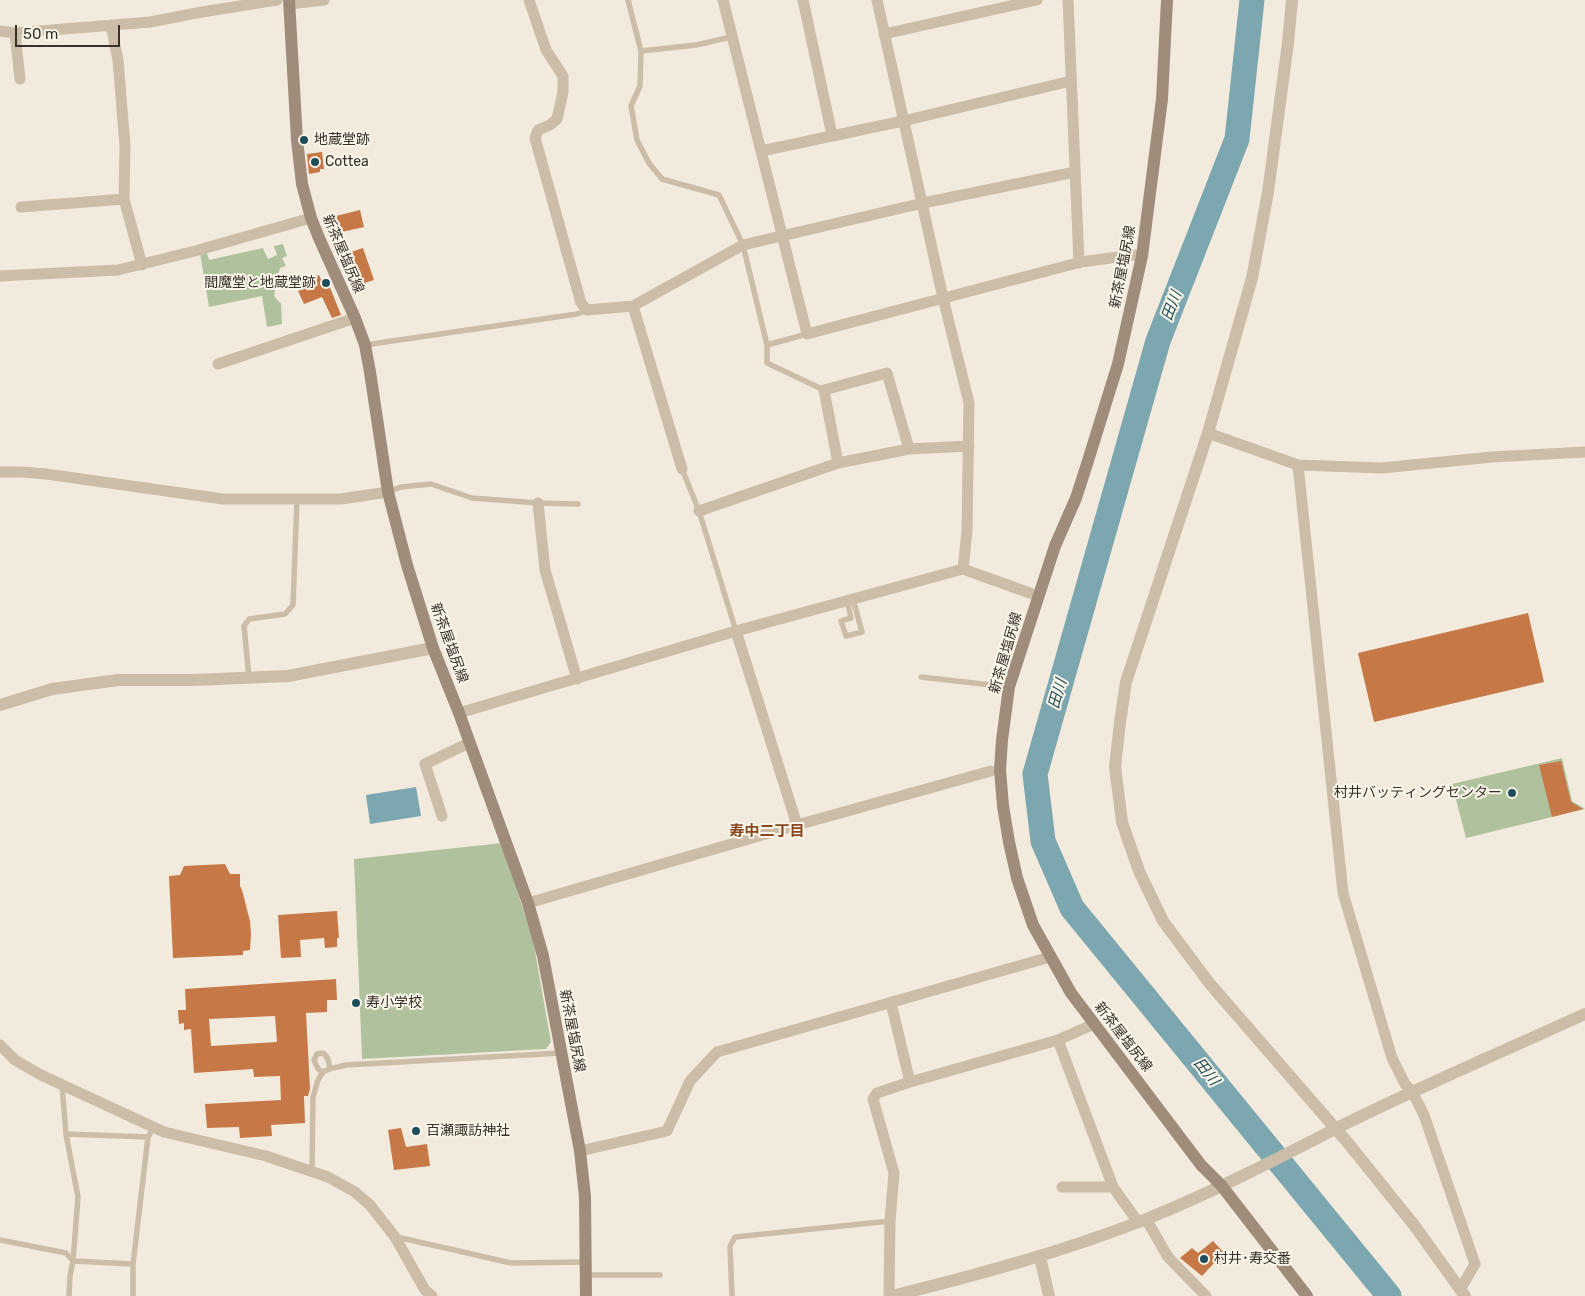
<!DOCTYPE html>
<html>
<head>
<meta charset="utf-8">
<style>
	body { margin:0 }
	#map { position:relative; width:1585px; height:1296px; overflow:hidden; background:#f2ebdd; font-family:Rubik,sans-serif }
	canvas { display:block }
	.scale { position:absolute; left:15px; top:25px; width:105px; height:22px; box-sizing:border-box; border:2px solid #383029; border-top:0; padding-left:6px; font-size:15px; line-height:18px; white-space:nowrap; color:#383029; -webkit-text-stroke:4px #faf5e9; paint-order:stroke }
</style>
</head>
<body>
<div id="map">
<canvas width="1585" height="1296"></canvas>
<div class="scale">50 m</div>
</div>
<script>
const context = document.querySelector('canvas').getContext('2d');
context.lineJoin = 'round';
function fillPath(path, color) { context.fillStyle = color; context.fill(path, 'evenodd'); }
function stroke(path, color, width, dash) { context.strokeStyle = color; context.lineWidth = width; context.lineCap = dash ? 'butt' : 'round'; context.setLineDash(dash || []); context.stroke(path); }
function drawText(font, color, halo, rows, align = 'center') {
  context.font = font + ' Rubik,"Noto Sans JP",sans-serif'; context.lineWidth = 4; context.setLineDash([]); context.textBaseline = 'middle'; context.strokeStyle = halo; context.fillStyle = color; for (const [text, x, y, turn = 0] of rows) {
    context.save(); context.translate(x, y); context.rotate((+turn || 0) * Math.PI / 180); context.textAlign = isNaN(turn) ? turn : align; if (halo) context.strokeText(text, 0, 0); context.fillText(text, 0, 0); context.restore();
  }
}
fillPath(new Path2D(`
	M 283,244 L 287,256 L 282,258 L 286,266 L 280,268 L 274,296 L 281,304 L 282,324 L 267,327 L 262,296 L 209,307 L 200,253 L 207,253 L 209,260 L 263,248 L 268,259 L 277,255 L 274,246 Z
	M 1562,758 L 1572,801 L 1585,809 L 1466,838 L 1452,784 Z
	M 502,843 L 533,940 L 551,1042 L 546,1049 L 362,1059 L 354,859 Z`), '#b0c29d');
fillPath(new Path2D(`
	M 416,787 L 421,816 L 370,824 L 366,795 Z`), '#7ca6b0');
stroke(new Path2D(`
	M 1252,0 L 1237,139 L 1158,341 L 1035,774 L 1043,841 L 1072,908 L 1389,1296`), '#7ca6b0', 25);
fillPath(new Path2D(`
	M 322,152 L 324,169 L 320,169 L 320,172 L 309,174 L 307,154 Z
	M 360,210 L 364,227 L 328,235 L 324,219 Z
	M 363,248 L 374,280 L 352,287 L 342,255 Z
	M 319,275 L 322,282 L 327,280 L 341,315 L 332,318 L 322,297 L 304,304 L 298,291 L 311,286 L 308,279 Z
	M 1528,613 L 1544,682 L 1374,722 L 1358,653 Z
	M 1561,761 L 1571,802 L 1583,809 L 1552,817 L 1539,765 Z
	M 225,864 L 230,874 L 240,874 L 240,886 L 242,890 L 250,921 L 251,934 L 250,950 L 243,951 L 243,955 L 173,958 L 169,876 L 180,875 L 184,866 Z
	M 337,911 L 339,938 L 337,938 L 337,947 L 325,948 L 324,938 L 300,940 L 301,957 L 281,958 L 278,915 Z
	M 336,979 L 337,1000 L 327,1000 L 327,1012 L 306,1013 L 310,1089 L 308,1096 L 304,1096 L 305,1123 L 271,1125 L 272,1136 L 240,1138 L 239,1127 L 207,1128 L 205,1104 L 281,1100 L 280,1076 L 254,1077 L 253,1069 L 194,1073 L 191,1029 L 184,1030 L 184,1023 L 179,1024 L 178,1010 L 186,1010 L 185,989 ZM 275,1016 L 277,1042 L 211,1046 L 209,1019 Z
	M 401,1128 L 406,1147 L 427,1144 L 430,1166 L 394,1170 L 388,1130 Z
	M 1213,1241 L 1228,1257 L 1220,1265 L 1216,1261 L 1202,1276 L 1180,1258 L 1192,1248 L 1198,1253 Z`), '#c67847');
stroke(new Path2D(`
	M 628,0 L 641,51 L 640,86 L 631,106 L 637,140 L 649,163 L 662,179 L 719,195 L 743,245 L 767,345 L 767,363 L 824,390
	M 641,51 L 696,45 L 731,37
	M 365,345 L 577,314 L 587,310
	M 767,345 L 807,334
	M 682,469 L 699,511 L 736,631
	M 388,492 L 401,487 L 431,484 L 472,498 L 538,503 L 578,504
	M 847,600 L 851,618 L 841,621 L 846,636 L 862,632 L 853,599
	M 921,677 L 1009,687
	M 249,678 L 244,626 L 249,619 L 285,614 L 293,605 L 297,499
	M 323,1053 C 328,1057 330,1063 329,1069 L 323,1072 L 318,1069 L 314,1060 L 317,1054 Z
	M 329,1069 L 346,1065 L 561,1053
	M 62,1085 L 66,1134 L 78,1197 L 73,1261 L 70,1276 L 69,1296
	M 66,1134 L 148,1137
	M 312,1171 L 313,1097 L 318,1080 L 323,1072
	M 397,1237 L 511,1263 L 585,1262
	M 0,1240 L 66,1253 L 73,1261 L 133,1264
	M 586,1275 L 660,1275
	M 133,1296 L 133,1264 L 148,1137 L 154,1127
	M 732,1296 L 730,1246 L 735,1237 L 890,1221`), '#cbbda8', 5.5);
stroke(new Path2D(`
	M 529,0 L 546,50 L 563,76 L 563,92 L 557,119 L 550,125 L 538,130 L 535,138 L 581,303 L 587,310 L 633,306 L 743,245 L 923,203 L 1075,172
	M 723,0 L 807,334 L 1081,262 L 1133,255 L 1142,256
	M 803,0 L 832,135
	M 877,0 L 943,298 L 969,403 L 967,531 L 963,569 L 1038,596
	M 1068,0 L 1079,263
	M 290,4 L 324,0
	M 111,25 L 118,60 L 125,146 L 124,199 L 142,265
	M 0,31 L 15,33 L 150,22 L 202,12 L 277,0
	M 15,33 L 20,79
	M 884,34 L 1037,0
	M 761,151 L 903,121 L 1071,81
	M 21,207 L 124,199
	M 0,276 L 118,270 L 195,251 L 311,218
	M 633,306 L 682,469
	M 218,364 L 355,318
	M 1208,433 L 1298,465 L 1382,468 L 1492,457 L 1585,452
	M 838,463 L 824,390 L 887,373 L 909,449
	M 1298,465 L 1343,893 L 1392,1058 L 1405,1084 L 1413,1093 L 1424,1115 L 1475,1264 L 1461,1288
	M 0,472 L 22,472 L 46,474 L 223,499 L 341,499 L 388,492
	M 538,503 L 545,570 L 577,679
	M 699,511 L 838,463 L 909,449 L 969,446
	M 736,631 L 797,825
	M 459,713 L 736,631 L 963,569
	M 442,816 L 425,764 L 469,743
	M 528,903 L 797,825 L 991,771
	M 891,1003 L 910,1082
	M 1058,1040 L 1113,1187 L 1138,1222
	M 0,1045 L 15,1060 L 41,1075 L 164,1132 L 266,1156 L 328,1177 L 355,1192 L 370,1205 L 395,1237 L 425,1290 L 432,1296
	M 580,1151 L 667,1131 L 690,1081 L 717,1052 L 1050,957
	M 1062,1187 L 1113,1187
	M 1146,1219 L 1168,1257 L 1206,1296
	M 889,1296 L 890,1221 L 894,1173 L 873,1099 L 877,1093 L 910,1082 L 1058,1040 L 1094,1024`), '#cbbda8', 11);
stroke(new Path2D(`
	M 1292,0 L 1288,43 L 1268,192 L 1252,278 L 1208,433 L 1126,682 L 1120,722 L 1115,767 L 1122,822 L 1139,871 L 1163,921 L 1210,984 L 1348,1143 L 1414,1225 L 1465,1296
	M 0,705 L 52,689 L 118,680 L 193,680 L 288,676 L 433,648
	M 1040,1257 L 1049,1296
	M 892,1296 C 977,1275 1062,1252 1144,1220 C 1209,1194 1273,1161 1335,1129 C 1417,1088 1502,1052 1585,1014`), '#cbbda8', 12);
stroke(new Path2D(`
	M 289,0 L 297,140 L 302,184 L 311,218 L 319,238 L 355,318 L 365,345 L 370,372 L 388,492 L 407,565 L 433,648 L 459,713 L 528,903 L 543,956 L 580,1151 L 585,1197 L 586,1296
	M 1167,0 L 1162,99 L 1142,256 L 1118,364 L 1087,464 L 1076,498 L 1055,546 L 1009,687 L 1002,740 L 1000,770 L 1003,806 L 1009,842 L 1017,878 L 1033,925 L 1071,993 L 1201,1165 L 1221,1185 L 1307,1296`), '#9f8c7a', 12);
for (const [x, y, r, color] of [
	[304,140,5,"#1e4d5a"],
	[315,162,5,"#1e4d5a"],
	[326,283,5,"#1e4d5a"],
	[1512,793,5,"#1e4d5a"],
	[356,1003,5,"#1e4d5a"],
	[416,1131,5,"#1e4d5a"],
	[1204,1259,5,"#1e4d5a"]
]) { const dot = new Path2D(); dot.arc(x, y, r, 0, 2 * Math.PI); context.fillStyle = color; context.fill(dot); stroke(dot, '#faf5e9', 2); }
drawText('14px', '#383029', '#faf5e9', [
	["地蔵堂跡",314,140],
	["Cottea",325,162],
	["閻魔堂と地蔵堂跡",316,283,"right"],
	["村井バッティングセンター",1502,793,"right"],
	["寿小学校",366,1003],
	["百瀬諏訪神社",426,1131],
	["村井･寿交番",1214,1259]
], 'left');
drawText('14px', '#383029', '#faf5e9', [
	["新茶屋塩尻線",343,254,67],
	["新茶屋塩尻線",1123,267,-79],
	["新茶屋塩尻線",449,643,70],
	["新茶屋塩尻線",1006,653,-74],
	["新茶屋塩尻線",572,1031,79],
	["新茶屋塩尻線",1123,1037,52]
]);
drawText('italic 15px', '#1e4d5a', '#faf5e9', [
	["田川",1172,306,-69],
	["田川",1058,694,-74],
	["田川",1206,1072,51]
]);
drawText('bold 15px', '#874821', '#faf5e9', [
	["寿中二丁目",767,832]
]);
</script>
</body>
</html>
